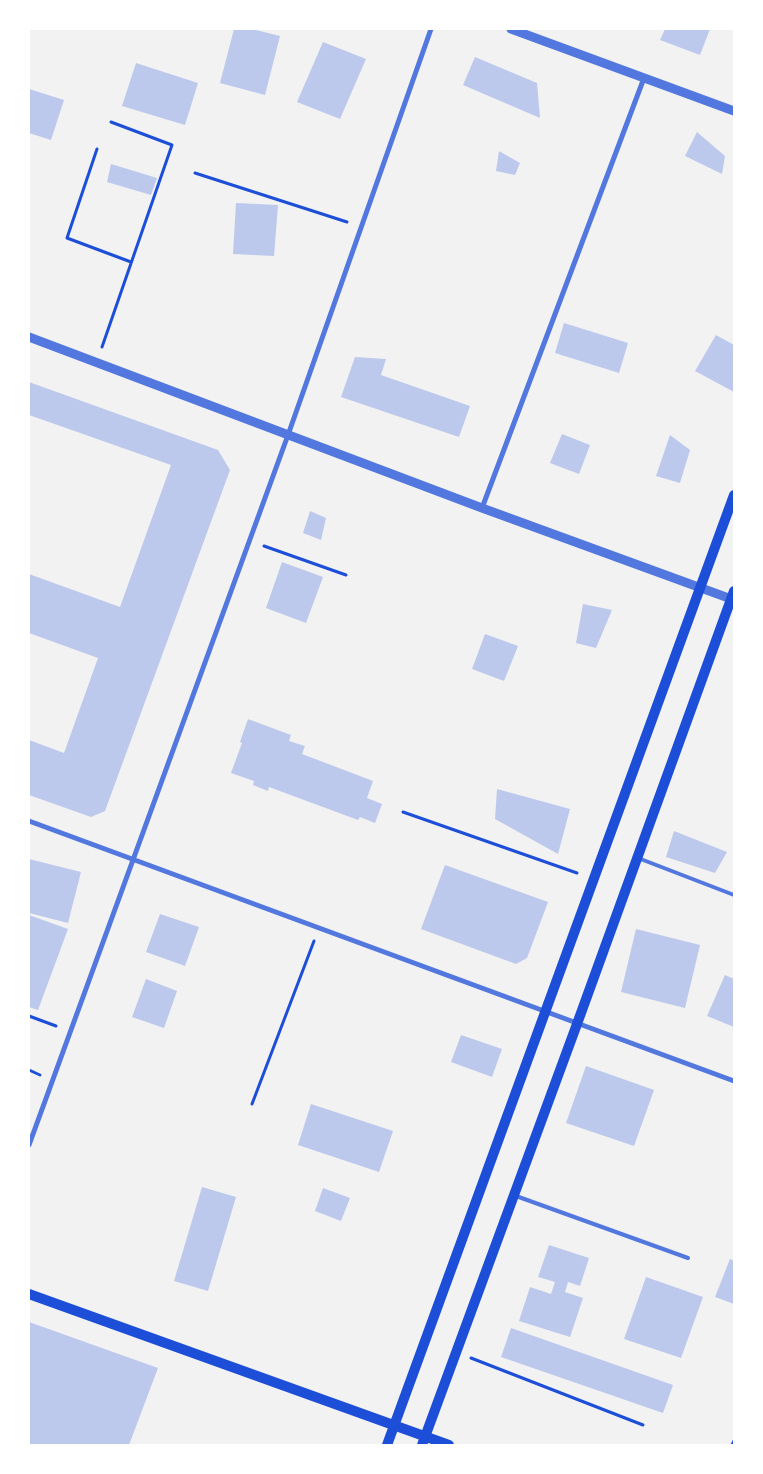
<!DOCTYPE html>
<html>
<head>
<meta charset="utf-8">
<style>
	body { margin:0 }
	#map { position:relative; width:763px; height:1474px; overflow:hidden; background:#f2f2f2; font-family:"Alegreya Sans",sans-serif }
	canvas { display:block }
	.frame { position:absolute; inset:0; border:30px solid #fff; pointer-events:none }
</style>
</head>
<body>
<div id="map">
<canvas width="763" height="1474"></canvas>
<div class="frame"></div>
</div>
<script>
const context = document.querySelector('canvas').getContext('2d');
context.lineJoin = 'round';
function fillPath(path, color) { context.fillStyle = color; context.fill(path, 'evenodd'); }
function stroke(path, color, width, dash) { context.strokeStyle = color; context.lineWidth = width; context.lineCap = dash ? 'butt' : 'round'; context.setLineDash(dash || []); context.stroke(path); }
fillPath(new Path2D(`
	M 234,29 L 252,29 L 280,36 L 265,95 L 220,83 Z
	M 665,29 L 710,29 L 700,55 L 660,40 Z
	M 323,42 L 366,59 L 340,119 L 297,102 Z
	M 475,57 L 537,83 L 540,118 L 463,85 Z
	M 136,63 L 198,83 L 185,125 L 122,106 Z
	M 29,89 L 64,100 L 51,140 L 29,133 Z
	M 697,132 L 725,156 L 722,174 L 685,156 Z
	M 499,151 L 520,163 L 515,175 L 496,171 Z
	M 111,164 L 157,178 L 151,195 L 107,182 Z
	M 236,203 L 278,205 L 274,256 L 233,254 Z
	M 564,323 L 628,343 L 619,373 L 555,353 Z
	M 716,335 L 734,345 L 734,392 L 695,371 Z
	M 355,357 L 386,359 L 381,375 L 470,406 L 459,437 L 341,397 Z
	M 29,382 L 218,450 L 230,470 L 105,811 L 91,817 L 29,795 L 29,740 L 64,753 L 98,658 L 29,633 L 29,574 L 120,607 L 171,465 L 29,415 Z
	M 562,434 L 590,445 L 579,474 L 550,463 Z
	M 670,435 L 690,450 L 680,483 L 656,476 Z
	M 310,511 L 326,518 L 321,540 L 303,533 Z
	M 282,562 L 323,577 L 306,623 L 266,608 Z
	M 583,604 L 612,610 L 596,648 L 576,643 Z
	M 485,634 L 518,646 L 504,681 L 472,669 Z
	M 248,719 L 291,735 L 289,741 L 305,746 L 302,754 L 373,781 L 367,798 L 382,804 L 375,823 L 360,817 L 358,820 L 269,787 L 268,791 L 253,785 L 254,781 L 231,773 L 242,743 L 240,742 Z
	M 497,789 L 570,809 L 558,854 L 495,819 Z
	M 674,831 L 727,852 L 715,873 L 666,857 Z
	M 29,859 L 81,872 L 68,923 L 29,913 Z
	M 445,865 L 548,902 L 527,958 L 516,964 L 421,929 Z
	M 160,914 L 199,927 L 185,966 L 146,952 Z
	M 29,915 L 68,929 L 38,1010 L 29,1007 Z
	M 636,929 L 700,945 L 685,1008 L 621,992 Z
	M 725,975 L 734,979 L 734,1027 L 707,1016 Z
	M 146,979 L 177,991 L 164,1028 L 132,1017 Z
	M 461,1035 L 502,1049 L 492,1077 L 451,1062 Z
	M 586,1066 L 654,1090 L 634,1146 L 566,1123 Z
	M 311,1104 L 393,1131 L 379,1172 L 298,1145 Z
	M 202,1187 L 236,1197 L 208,1291 L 174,1281 Z
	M 323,1188 L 350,1198 L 341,1221 L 315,1211 Z
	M 549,1245 L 589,1258 L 580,1286 L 568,1282 L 565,1292 L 583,1298 L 570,1337 L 519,1321 L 530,1287 L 551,1294 L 555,1282 L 538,1277 Z
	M 730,1259 L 734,1261 L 734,1304 L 715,1297 Z
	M 646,1277 L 703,1297 L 681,1358 L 624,1339 Z
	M 29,1322 L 158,1368 L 129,1445 L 29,1445 Z
	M 511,1328 L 673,1385 L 663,1413 L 501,1357 Z`), '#bdc9ec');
stroke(new Path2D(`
	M 97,149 L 67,238 L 131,262
	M 195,173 L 347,222
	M 102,347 L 172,145 L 111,122
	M 264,546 L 346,575
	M 403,812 L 577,873
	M 29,1016 L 56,1026
	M 29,1070 L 40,1075
	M 252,1104 L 314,941
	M 471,1358 L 643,1425
	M 732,1445 L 734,1441`), '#1d4ed8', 3);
stroke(new Path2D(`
	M 638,858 L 734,895
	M 516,1196 L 688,1258`), '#5277de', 4);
stroke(new Path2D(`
	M 482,508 L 644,78
	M 29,821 L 734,1081
	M 29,1145 L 288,435 L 431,29`), '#5277de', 5);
stroke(new Path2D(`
	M 511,29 L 734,111
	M 29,337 L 482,508 L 734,600`), '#5277de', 9);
stroke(new Path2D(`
	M 29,1294 L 449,1445
	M 387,1445 L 734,495
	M 422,1445 L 577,1024 L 734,591`), '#1d4ed8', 10);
</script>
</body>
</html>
